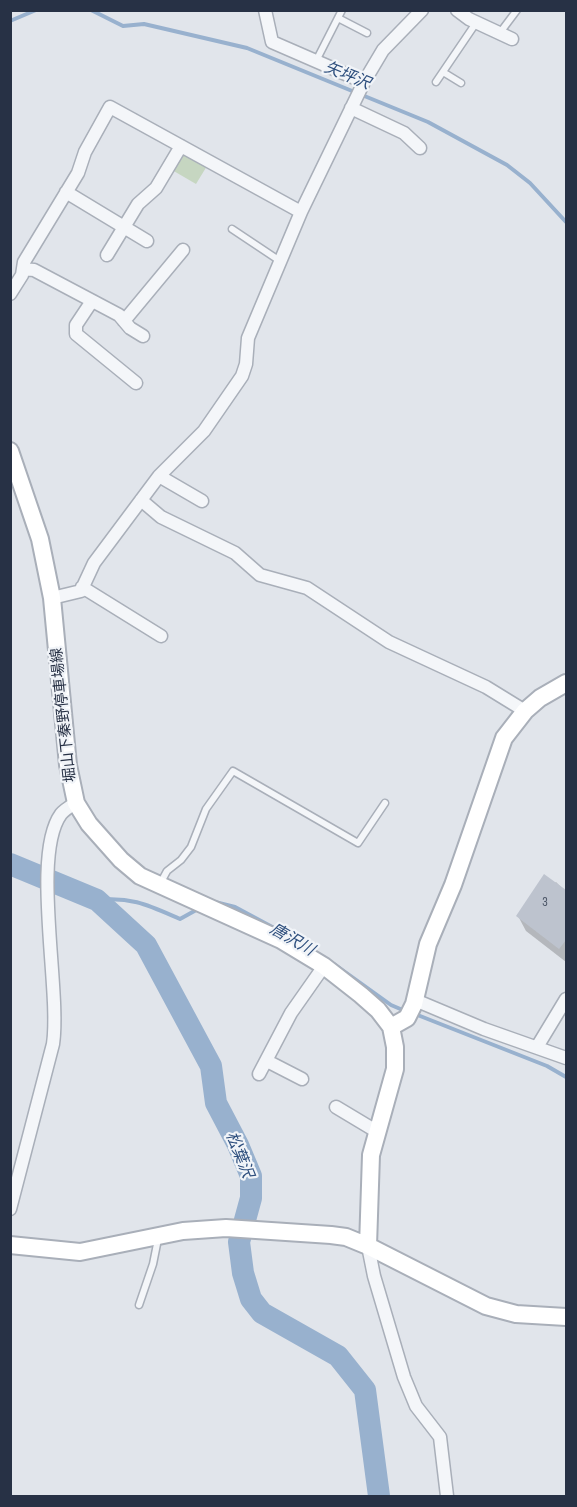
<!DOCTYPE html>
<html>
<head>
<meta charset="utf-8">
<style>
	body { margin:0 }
	#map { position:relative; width:577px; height:1507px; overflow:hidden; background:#e1e5eb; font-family:"Archivo Narrow",sans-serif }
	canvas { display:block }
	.frame { position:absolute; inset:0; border:12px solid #273145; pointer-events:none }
</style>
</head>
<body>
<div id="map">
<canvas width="577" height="1507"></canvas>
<div class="frame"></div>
</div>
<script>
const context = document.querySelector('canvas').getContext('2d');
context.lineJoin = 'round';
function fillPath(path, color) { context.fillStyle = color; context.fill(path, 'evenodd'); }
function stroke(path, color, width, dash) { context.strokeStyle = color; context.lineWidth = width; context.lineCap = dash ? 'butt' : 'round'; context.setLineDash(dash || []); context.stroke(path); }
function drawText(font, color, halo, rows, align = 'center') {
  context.font = font + ' "Archivo Narrow","Noto Sans JP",sans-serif'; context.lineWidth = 4.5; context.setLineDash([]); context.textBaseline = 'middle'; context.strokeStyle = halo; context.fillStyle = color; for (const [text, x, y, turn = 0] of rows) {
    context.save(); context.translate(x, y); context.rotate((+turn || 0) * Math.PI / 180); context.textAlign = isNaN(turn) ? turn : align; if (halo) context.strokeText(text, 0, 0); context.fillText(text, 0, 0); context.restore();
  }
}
fillPath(new Path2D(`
	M 181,155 L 187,155 L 207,166 L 196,184 L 172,170 Z`), '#c6d6c1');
fillPath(new Path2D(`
	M 556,882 L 566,892 L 566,962 L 526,931 L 518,916 Z`), '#0003');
stroke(new Path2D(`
	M 91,10 L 123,26 L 144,24 L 247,48 L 428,122 L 507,165 L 530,183 L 566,222
	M 10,21 L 36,10
	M 97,900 C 131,896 150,906 180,919 L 198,909
	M 215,902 L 235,907 L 276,929
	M 334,964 L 391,1005 L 405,1011
	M 415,1014 L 547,1066 L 566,1077`), '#98b1ce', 4);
stroke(new Path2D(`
	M 10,864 L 97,900 L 146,945 L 211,1066 L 216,1103 L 238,1145 L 251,1176 L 251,1198 L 239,1242 L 243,1273 L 251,1299 L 262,1313 L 338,1356 L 365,1390 L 379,1496`), '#98b1ce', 22);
fillPath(new Path2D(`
	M 544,874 L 566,890 L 566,940 L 559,949 L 516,916 Z`), '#bdc3ce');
const lane = new Path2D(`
	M 338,18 L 367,33
	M 499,34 L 517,10
	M 316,61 L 342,10
	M 443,72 L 461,83
	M 436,82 L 476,23
	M 232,229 L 280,261
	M 160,884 L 167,871 L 181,860 L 191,847 L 206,809 L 233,771 L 358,843 L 385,803
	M 139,1305 L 153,1264 L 158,1239`);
const street = new Path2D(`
	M 265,10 L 272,42 L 364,82
	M 457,10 L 469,19 L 512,39
	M 351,108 L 404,133 L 420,148
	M 66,192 L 147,241
	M 107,255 L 138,204 L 156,188 L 181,146
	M 23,269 L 34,270 L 119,315 L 130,328 L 143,336
	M 10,294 L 22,275 L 24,262 L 78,173 L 85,152 L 110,107 L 301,212
	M 92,301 L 76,325 L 76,334 L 136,383
	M 124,321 L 183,250
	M 159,476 L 202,501
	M 141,500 L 161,517 L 235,553 L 260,575 L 307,588 L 389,642 L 486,687 L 525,711
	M 82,587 L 161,636
	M 52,598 L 81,591 L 94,563 L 159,476 L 204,431 L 242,376 L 246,364 L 248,338 L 301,212 L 364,82 L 383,50 L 422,10
	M 415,1000 L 484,1029 L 566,1058
	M 537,1047 L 566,999
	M 267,1061 L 302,1079
	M 259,1074 L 291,1013 L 324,966
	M 336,1107 L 376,1131
	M 10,1209 L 53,1044 C 61,990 31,855 61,814 C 65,809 71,806 76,803
	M 368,1246 L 374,1276 L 404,1377 L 416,1406 L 440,1437 L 447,1496`);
const secondary = new Path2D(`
	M 10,451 L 40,539 L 52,598 L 68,765 L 76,803 L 89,824 L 121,860 L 140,876 L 281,940 L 324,966 L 361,995 L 378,1010 L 391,1027 L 395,1047 L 395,1069 L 371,1155 L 368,1246
	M 391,1027 L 407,1018 L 414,1004 L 428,944 L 453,885 L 504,738 L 525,711 L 540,698 L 566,683
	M 10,1245 L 80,1252 L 183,1231 L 226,1228 L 331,1235 L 346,1237 L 368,1246 L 486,1306 L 516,1314 L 566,1317`);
stroke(lane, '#a9afb9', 9);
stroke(street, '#a9afb9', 15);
stroke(secondary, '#a9afb9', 20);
stroke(lane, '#f4f6f9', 6);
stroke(street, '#f4f6f9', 12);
stroke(secondary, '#fff', 16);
drawText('12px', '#4c5667', null, [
	["3",545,903]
]);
drawText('15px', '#273145', '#f1f4f8', [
	["堀山下秦野停車場線",64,715,-96]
]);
drawText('italic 16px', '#2d4e7d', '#f1f4f8', [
	["矢坪沢",347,76,22],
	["唐沢川",292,940,30],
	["松葉沢",239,1155,68]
]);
</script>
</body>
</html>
